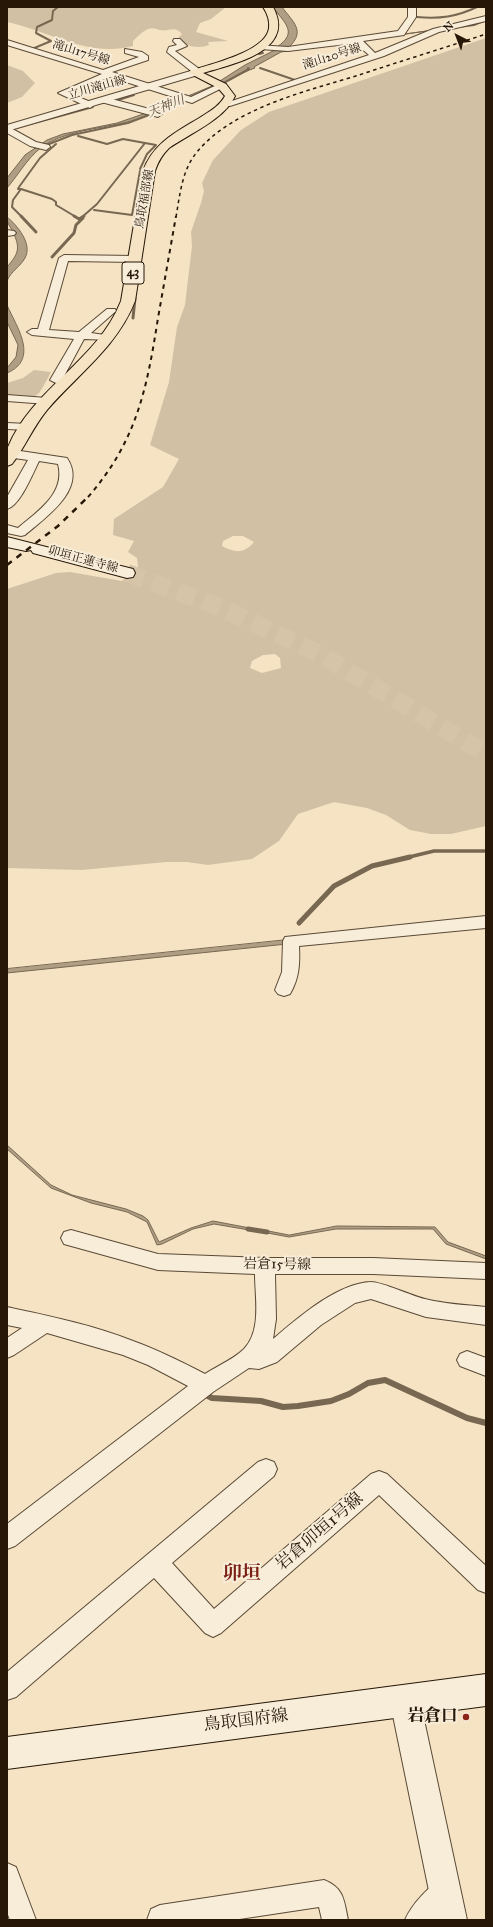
<!DOCTYPE html>
<html>
<head>
<meta charset="utf-8">
<style>
	body { margin:0 }
	#map { position:relative; width:493px; height:1927px; overflow:hidden; background:#f5e3c4; font-family:"IM FELL Great Primer",serif }
	canvas { display:block }
	.frame { position:absolute; inset:0; border:8px solid #261707; pointer-events:none }
	.north { position:absolute; left:437px; top:16px; width:40px; height:40px; -webkit-text-stroke:3px #f8edd9; paint-order:stroke; rotate:318deg; font-size:11px; font-weight:700; line-height:16px; text-align:center; color:#261707 }
	.north::after { content:''; display:block; margin:auto; width:14px; height:18px; background:#261707; clip-path:polygon(50% 0,100% 100%,50% 72%,0 100%) }
</style>
</head>
<body>
<div id="map">
<canvas width="493" height="1927"></canvas>
<div class="frame"></div>
<div class="north">N</div>
</div>
<script>
const context = document.querySelector('canvas').getContext('2d');
context.lineJoin = 'round';
function fillPath(path, color) { context.fillStyle = color; context.fill(path, 'evenodd'); }
function stroke(path, color, width, dash) { context.strokeStyle = color; context.lineWidth = width; context.lineCap = dash ? 'butt' : 'round'; context.setLineDash(dash || []); context.stroke(path); }
function drawText(font, color, halo, rows, align = 'center') {
  context.font = font + ' "IM FELL Great Primer","Noto Serif JP",serif'; context.lineWidth = 4; context.setLineDash([]); context.textBaseline = 'middle'; context.strokeStyle = halo; context.fillStyle = color; for (const [text, x, y, turn = 0] of rows) {
    context.save(); context.translate(x, y); context.rotate((+turn || 0) * Math.PI / 180); context.textAlign = isNaN(turn) ? turn : align; if (halo) context.strokeText(text, 0, 0); context.fillText(text, 0, 0); context.restore();
  }
}
fillPath(new Path2D(`
	M 7,7 L 226,7 L 211,19 L 200,23 L 196,32 L 228,41 L 208,42 L 209,45 C 199,49 185,47 178,38 L 182,34 C 175,25 169,32 161,30 C 157,30 153,27 148,29 C 143,31 137,37 133,41 L 133,46 C 88,58 49,31 7,22 Z
	M 486,38 L 486,826 L 451,834 L 431,834 L 410,830 L 386,815 L 367,808 L 334,802 L 298,814 L 279,841 L 252,859 L 208,865 L 187,862 L 166,862 L 82,870 L 7,868 L 7,589 L 56,573 L 70,572 L 122,581 L 138,567 L 137,558 L 128,552 L 134,541 L 113,535 L 114,519 L 163,487 L 179,459 L 150,445 L 169,382 L 177,327 L 185,305 L 192,246 L 191,232 L 201,203 L 204,191 L 202,183 L 213,160 L 241,130 L 269,112 ZM 233,536 L 243,536 L 254,542 C 244,554 235,553 222,546 L 223,541 ZM 275,654 L 280,658 L 281,668 L 262,673 L 250,668 L 252,661 L 263,655 Z
	M 7,65 L 23,71 L 35,83 L 22,97 L 7,103 Z
	M 34,370 L 51,372 C 35,402 40,398 7,395 L 7,383 L 23,378 Z`), '#d2c0a4');
const water = new Path2D(`
	M 273,7 L 282,7 C 293,22 306,31 289,47 L 290,49 L 427,31 L 281,52 L 254,67 L 255,68 C 240,73 227,82 212,89 C 189,99 165,109 142,118 C 112,128 75,128 48,143 C 30,153 20,173 7,188 L 7,178 L 25,155 L 47,140 L 63,134 L 117,123 L 152,111 L 212,86 L 245,65 L 277,49 L 277,47 C 299,32 284,23 273,7 Z
	M 7,217 C 17,225 33,244 25,258 C 20,267 11,271 7,281 L 7,267 C 18,254 21,249 13,232 C 10,226 7,224 7,217 Z
	M 7,305 C 16,326 40,359 7,373 L 7,368 L 16,357 L 18,345 L 7,322 Z
	M 287,940 L 287,944 L 7,973 L 7,969 Z
	M 7,1145 L 51,1185 L 72,1195 L 126,1209 L 143,1216 L 148,1220 L 159,1242 L 191,1228 L 213,1221 L 255,1229 L 255,1231 L 214,1224 L 193,1229 L 162,1244 L 157,1245 L 147,1222 L 127,1212 L 91,1203 L 51,1188 L 7,1149 Z
	M 337,1226 L 435,1227 L 448,1242 L 486,1256 L 486,1259 L 446,1244 L 433,1229 L 336,1229 L 289,1237 L 262,1232 L 263,1230 L 289,1235 Z`);
fillPath(water, '#af9e84');
stroke(water, '#786852', 1);
stroke(new Path2D(`
	M 417,17 C 440,19 456,17 477,7
	M 451,28 L 474,25 L 486,20
	M 36,50 L 32,49 L 51,41 L 36,33 L 37,27 L 52,20 L 53,11 L 58,7
	M 259,54 L 263,53
	M 260,68 L 295,80
	M 220,85 L 249,69 L 248,68
	M 112,102 L 134,95
	M 16,128 L 93,107
	M 78,136 L 107,144 L 123,139 L 156,145 L 147,154 L 140,169
	M 44,146 L 72,135 L 128,123 L 190,99
	M 21,189 L 52,199 L 56,202 L 56,205 L 76,217
	M 94,210 L 132,215 L 140,171
	M 22,217 L 12,207 L 13,200 L 21,189 L 18,189 L 19,187 L 40,158 L 56,144
	M 82,217 L 97,204 L 145,143`), '#786852', 2);
stroke(new Path2D(`
	M 21,216 L 36,232
	M 74,216 L 79,219 L 84,216
	M 52,257 L 74,233 L 76,225 L 83,218
	M 133,318 L 135,298`), '#786852', 3);
stroke(new Path2D(`
	M 405,858 L 434,851 L 486,851`), '#786852', 3.5);
stroke(new Path2D(`
	M 299,923 L 334,886 L 372,866 L 410,857
	M 248,1229 L 267,1232`), '#786852', 5);
stroke(new Path2D(`
	M 206,1395 L 212,1398 L 261,1401 L 283,1407 L 298,1406 L 331,1401 L 349,1394 L 368,1383 L 385,1380 L 467,1418 L 486,1423`), '#786852', 6);
stroke(new Path2D(`
	M 127,573 L 222,608 L 323,656 L 486,754`), '#d6c4a8', 18, [18, 9]);
const minor = new Path2D(`
	M 408,7 L 416,7 L 416,17 L 404,35 L 363,41 L 375,53 L 433,29 L 486,16 L 486,21 L 439,32 L 384,56 L 230,106 L 224,106 L 223,104 L 369,55 L 355,43 L 288,51 L 260,49 L 257,49 L 257,45 L 288,47 L 398,31 L 408,17 Z
	M 174,39 L 180,39 L 187,46 L 175,51 L 198,68 L 199,70 L 197,75 L 191,75 L 191,71 L 167,52 L 169,47 L 177,45 L 173,41 Z
	M 7,40 L 103,70 L 139,57 L 125,53 L 125,49 L 142,52 L 148,56 L 148,60 L 112,72 L 191,97 L 219,84 L 222,84 L 226,86 L 192,103 L 110,77 L 69,93 L 93,103 L 94,105 L 90,108 L 58,93 L 102,74 L 7,45 Z
	M 104,97 L 161,112 L 162,114 L 158,117 L 101,102 L 101,98 Z
	M 7,126 L 36,142 L 49,145 L 50,147 L 46,150 L 30,146 L 7,133 Z
	M 7,230 L 14,231 L 16,233 L 14,235 L 7,236 Z
	M 64,255 L 135,256 L 140,259 L 135,262 L 68,261 L 49,330 L 79,332 L 107,309 L 115,309 L 116,311 L 91,333 L 112,336 L 113,338 L 112,340 L 84,339 L 62,380 L 56,383 L 50,380 L 74,339 L 32,335 L 27,332 L 32,329 L 38,329 L 59,258 Z
	M 7,395 L 47,398 L 53,401 L 47,404 L 7,401 Z
	M 7,423 L 28,424 L 34,427 L 28,430 L 7,429 Z
	M 7,449 L 67,458 C 88,489 45,518 25,535 L 21,536 L 7,533 L 7,525 L 18,528 C 38,511 66,493 58,464 L 39,461 C 33,473 20,506 7,509 L 7,497 L 28,460 L 7,457 Z
	M 486,916 L 486,928 L 299,946 C 300,964 299,979 290,994 L 284,996 L 278,994 L 275,990 L 282,972 L 283,941 L 285,937 Z
	M 71,1230 L 158,1254 L 265,1258 L 373,1258 L 486,1263 L 486,1279 L 373,1274 L 275,1274 L 276,1319 L 273,1339 C 298,1318 336,1284 370,1282 C 380,1281 412,1296 425,1299 C 445,1304 466,1305 486,1307 L 486,1325 L 426,1317 L 371,1299 L 355,1303 L 321,1325 L 277,1362 L 259,1369 L 249,1368 L 213,1392 L 15,1546 L 7,1549 L 7,1524 L 188,1386 L 148,1365 L 123,1355 L 47,1333 L 14,1355 L 7,1358 L 7,1338 L 22,1328 L 7,1325 L 7,1307 C 49,1316 93,1325 133,1341 C 158,1350 182,1362 205,1374 C 217,1366 234,1359 244,1349 C 262,1330 255,1298 255,1274 L 158,1270 L 64,1244 L 61,1238 L 64,1232 Z
	M 467,1351 L 486,1358 L 486,1376 L 460,1366 L 457,1360 L 460,1354 Z
	M 266,1459 L 274,1462 L 277,1469 L 274,1476 L 172,1563 L 214,1609 L 371,1474 L 379,1471 L 387,1474 L 486,1566 L 486,1593 L 478,1590 L 379,1495 L 221,1633 L 213,1637 L 205,1633 L 154,1578 L 16,1697 L 7,1700 L 7,1672 L 258,1462 Z
	M 7,1863 L 16,1867 L 36,1920 L 10,1920 L 7,1912 Z
	M 446,1877 L 455,1881 L 459,1890 L 455,1899 L 436,1920 L 405,1920 C 412,1904 430,1884 446,1877 Z
	M 324,1880 C 344,1888 344,1900 348,1920 L 322,1920 L 319,1907 L 233,1920 L 147,1920 L 151,1909 L 160,1905 Z`);
const tertiary = new Path2D(`
	M 194,70 L 198,71 L 199,73 L 198,75 L 7,131 L 7,125 Z
	M 405,1686 L 416,1690 L 420,1701 L 467,1920 L 435,1920 L 390,1701 L 394,1690 Z`);
const secondary = new Path2D(`
	M 7,537 L 133,569 L 135,573 L 133,577 L 127,578 L 33,553 L 31,550 L 26,551 L 7,547 Z
	M 486,1674 L 486,1706 L 7,1769 L 7,1737 Z`);
const primary = new Path2D(`
	M 263,7 L 273,7 C 297,51 233,64 203,73 L 226,84 L 235,96 C 225,119 189,134 169,148 C 162,155 158,162 155,171 L 135,301 C 117,347 78,374 47,410 C 33,427 25,447 12,464 L 7,466 C 7,460 6,452 8,447 C 32,389 98,360 121,301 L 143,171 C 154,141 179,131 204,115 C 212,110 220,105 225,96 L 218,88 L 189,73 L 190,71 C 210,64 266,52 269,28 C 270,20 267,13 263,7 Z`);
stroke(minor, '#5a4a36', 2);
stroke(tertiary, '#5a4a36', 2);
stroke(secondary, '#261707', 2);
stroke(primary, '#261707', 2);
fillPath(minor, '#f8edd9');
fillPath(tertiary, '#f8edd9');
fillPath(secondary, '#f8edd9');
fillPath(primary, '#f5e3c4');
stroke(new Path2D(`
	M 176,217 C 180,194 182,170 197,152 C 233,108 307,91 359,75 C 401,61 444,48 486,34`), '#261707', 1.5, [3.5, 3.5]);
stroke(new Path2D(`
	M 88,497 C 137,441 147,388 158,318 C 164,284 170,250 176,216`), '#261707', 2, [4.5, 4.5]);
stroke(new Path2D(`
	M 7,565 L 58,526 L 89,496`), '#261707', 2.5, [6, 6]);
for (const [x, y, r, color] of [
	[466,1717,4,"#8f2418"]
]) { const dot = new Path2D(); dot.arc(x, y, r, 0, 2 * Math.PI); context.fillStyle = color; context.fill(dot); stroke(dot, '#f8edd9', 1.5); }
drawText('12px', '#261707', '#f8edd9', [
	["滝山17号線",81,53,17],
	["滝山20号線",332,57,-18],
	["立川滝山線",97,88,-16],
	["鳥取福部線",145,199,-80],
	["卯垣正蓮寺線",83,560,15]
]);
drawText('italic 13px', '#5d4d39', '#f8edd9', [
	["天神川",166,107,-22]
]);
for (const [x, y, w] of [
	[133,273,22]
]) { const box = new Path2D(); box.roundRect(x - w / 2, y - 11, w, 22, 3); context.fillStyle = '#f8edd9'; context.fill(box); stroke(box, '#261707', 1); }
drawText('bold 13px', '#261707', null, [
	["43",133,273]
]);
drawText('14px', '#261707', '#f8edd9', [
	["岩倉15号線",277,1265,1]
]);
drawText('17px', '#261707', '#f8edd9', [
	["岩倉卯垣1号線",320,1532,-41],
	["鳥取国府線",246,1721,-7]
]);
drawText('bold 17px', '#261707', '#f8edd9', [
	["岩倉口",458,1717]
], 'right');
drawText('bold 19px', '#7a1f14', '#f8edd9', [
	["卯垣",242,1574]
]);
</script>
</body>
</html>
